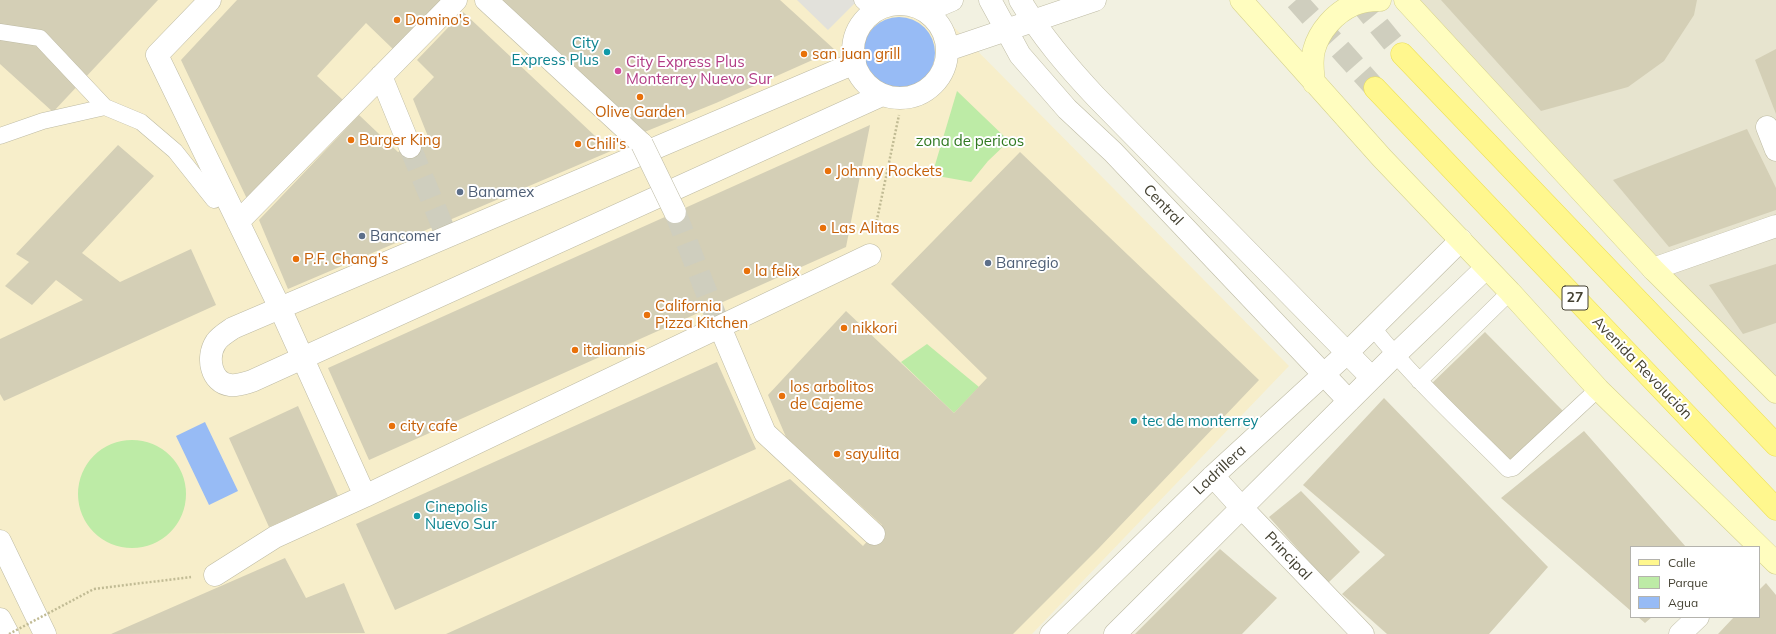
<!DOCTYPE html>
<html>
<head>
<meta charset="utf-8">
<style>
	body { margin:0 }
	#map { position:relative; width:1776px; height:634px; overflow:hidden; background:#f2f1e1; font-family:Mulish,sans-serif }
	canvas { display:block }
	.legend { position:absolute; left:1630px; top:546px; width:130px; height:72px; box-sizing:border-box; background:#fff; border:1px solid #b4b3ad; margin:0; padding:5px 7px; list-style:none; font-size:12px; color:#444132 }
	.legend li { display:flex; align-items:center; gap:8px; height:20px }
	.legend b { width:20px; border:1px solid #b4b3ad }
</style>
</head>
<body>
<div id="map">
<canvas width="1776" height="634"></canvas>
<ul class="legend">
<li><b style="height:5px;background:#fff78e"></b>Calle</li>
<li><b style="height:11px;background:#bdeba6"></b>Parque</li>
<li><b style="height:11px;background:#97bbf5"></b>Agua</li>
</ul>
</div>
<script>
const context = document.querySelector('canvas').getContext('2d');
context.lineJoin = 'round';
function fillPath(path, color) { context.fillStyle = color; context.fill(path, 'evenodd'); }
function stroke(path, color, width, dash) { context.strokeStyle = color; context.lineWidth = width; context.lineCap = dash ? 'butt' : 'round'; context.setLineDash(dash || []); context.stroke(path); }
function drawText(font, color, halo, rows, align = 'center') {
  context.font = font + ' Mulish,sans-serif'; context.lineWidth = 4; context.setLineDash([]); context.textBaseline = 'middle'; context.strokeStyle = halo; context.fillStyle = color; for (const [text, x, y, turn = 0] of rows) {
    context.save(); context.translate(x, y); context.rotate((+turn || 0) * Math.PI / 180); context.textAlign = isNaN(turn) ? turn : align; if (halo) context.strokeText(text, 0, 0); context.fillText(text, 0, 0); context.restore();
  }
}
fillPath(new Path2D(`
	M 1407,0 L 1776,0 L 1776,402 Z`), '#e7e4cf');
fillPath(new Path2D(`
	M 0,0 L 951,0 L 937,10 L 1289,366 L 1032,634 L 0,634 Z`), '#f7eeca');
fillPath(new Path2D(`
	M 957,91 L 1009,141 L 988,161 L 971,182 L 932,175 Z
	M 927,344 L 979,387 L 954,413 L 901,362 Z
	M78 494a54 54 0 1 1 108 0a54 54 0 1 1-108 0Z`), '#bdeba6');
fillPath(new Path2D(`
	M 797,0 L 858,0 L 828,30 Z`), '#e2e1db');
fillPath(new Path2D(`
	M863 53a36 36 0 1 1 72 0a36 36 0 1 1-72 0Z
	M 205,422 L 238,491 L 209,505 L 176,436 Z`), '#97bbf5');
fillPath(new Path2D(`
	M 0,0 L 158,0 L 53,112 L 0,64 Z
	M 237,0 L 441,0 L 394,50 L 366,23 L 317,76 L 343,100 L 248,201 L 181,60 Z
	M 497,0 L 780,0 L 835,50 L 716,103 L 642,133 Z
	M 1441,0 L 1697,0 L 1694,15 L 1664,61 L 1628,87 L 1541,111 Z
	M 463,12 L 611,151 L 288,289 L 259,220 L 359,115 L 398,152 L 429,139 L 413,99 L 434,77 L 417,60 Z
	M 1776,49 L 1776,114 L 1755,60 Z
	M 870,125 L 846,247 L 369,460 L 328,368 Z
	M 1747,129 L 1776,188 L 1776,210 L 1669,247 L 1613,180 Z
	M 118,145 L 154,176 L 82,253 L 120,282 L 191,249 L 216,305 L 4,401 L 0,394 L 0,339 L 83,300 L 56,280 L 32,305 L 5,286 L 29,262 L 16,254 Z
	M 1020,152 L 1259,380 L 1098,549 L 1013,634 L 446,634 L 790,479 L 863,546 L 882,525 L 786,437 L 768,395 L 846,311 L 954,413 L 987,378 L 891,284 Z
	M 1776,264 L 1776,323 L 1743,334 L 1709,285 Z
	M 1485,332 L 1563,411 L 1507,465 L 1429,386 Z
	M 717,362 L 756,449 L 395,610 L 356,524 Z
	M 1384,398 L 1548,567 L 1489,634 L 1387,634 L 1342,594 L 1385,555 L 1303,485 Z
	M 298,406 L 338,496 L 269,527 L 229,438 Z
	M 1584,431 L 1686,547 L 1631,547 L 1631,611 L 1501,498 Z
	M 1301,491 L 1360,552 L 1328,583 L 1269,517 Z
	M 1220,549 L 1277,598 L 1242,634 L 1135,634 Z
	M 285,558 L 306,598 L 344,583 L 365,633 L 111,634 Z
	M 1766,583 L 1776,595 L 1776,634 L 1718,634 L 1734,617 L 1759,617 L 1759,590 Z
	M 1638,617 L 1652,617 L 1645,623 Z`), '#d4cfb6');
stroke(new Path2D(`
	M 410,147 L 447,237
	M 675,212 L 720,327`), '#cfcebe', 22, [22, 11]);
stroke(new Path2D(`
	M 1296,0 L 1375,88
	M 1358,0 L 1402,54`), '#cfcebe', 22, [22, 11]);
const lane = new Path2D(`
	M 862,0 L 874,11
	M 0,32 L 40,38 L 105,107
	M 0,136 L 43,121 L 105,107 L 141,122 L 175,151 L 214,200
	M 1373,328 C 1414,379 1462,423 1508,469 L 1513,468 L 1598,389
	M 1419,381 L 1510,292`);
const street = new Path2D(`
	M 210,0 L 157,55 L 280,308 L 365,496 L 870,255
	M 486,0 L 642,144
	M 990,0 L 1020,55 L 1067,109 L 1113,152 L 1349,401
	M 1020,0 C 1041,36 1068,67 1096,97 L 1372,378
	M853 51a47 47 0 1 1 94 0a47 47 0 1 1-94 0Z
	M 926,11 L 952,0
	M 947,50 L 1095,0
	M 855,63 L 233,328 C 227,332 219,337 216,342 C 206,357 211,383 230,385 C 238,386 245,383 252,381 L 882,95
	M 381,76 L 410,147
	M 1767,127 L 1776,150
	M 238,222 L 456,0
	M 1653,269 L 1776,226
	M 720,327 L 765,433 L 874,534
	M 1213,476 L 1242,508 L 1363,634
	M 0,541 L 45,634
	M 215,575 L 275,537 L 365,496
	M 0,619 L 8,634
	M 1051,634 L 1213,476 L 1347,353 L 1461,240
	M 1115,634 L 1395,355 L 1486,268
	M 1680,634 L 1698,617`);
const secondary = new Path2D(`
	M 1241,0 L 1382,158 L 1510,292 L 1598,389 L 1776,563
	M 1405,0 L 1653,269 L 1776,392
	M 1314,83 C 1313,72 1311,61 1314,50 C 1319,31 1335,13 1353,5 C 1361,1 1372,0 1380,0`);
const primary = new Path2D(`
	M 1402,54 L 1776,445
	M 1375,88 L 1776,509`);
stroke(lane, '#bebba4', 17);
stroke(street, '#bebba4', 23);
stroke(secondary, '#d6d28d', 23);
stroke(primary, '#ede055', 23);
stroke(new Path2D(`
	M 875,229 L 899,115
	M 94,589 L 191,577`), '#c1bb94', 2.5, [2, 2]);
stroke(lane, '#fff', 16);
stroke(street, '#fff', 22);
stroke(secondary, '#fffdbf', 22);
stroke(primary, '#fff78e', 22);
const streetBridge = new Path2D(`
	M 642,144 L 675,212`);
stroke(streetBridge, '#bebba4', 23, []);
stroke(new Path2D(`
	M 9,634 L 94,589`), '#c1bb94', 2.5, [2, 2]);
stroke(streetBridge, '#fff', 22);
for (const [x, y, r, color] of [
	[397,20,4,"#e8710a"],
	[607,52,4,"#0f9aa8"],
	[804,54,4,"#e8710a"],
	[618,71,4,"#d1479c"],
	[640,97,4,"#e8710a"],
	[351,140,4,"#e8710a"],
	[578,144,4,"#e8710a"],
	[828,171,4,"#e8710a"],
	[460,192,4,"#5c6f8a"],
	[823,228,4,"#e8710a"],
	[362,236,4,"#5c6f8a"],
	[296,259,4,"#e8710a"],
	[988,263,4,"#5c6f8a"],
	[747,271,4,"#e8710a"],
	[647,315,4,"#e8710a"],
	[844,328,4,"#e8710a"],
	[575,350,4,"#e8710a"],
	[782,396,4,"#e8710a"],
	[1134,421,4,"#0f9aa8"],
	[392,426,4,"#e8710a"],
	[837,454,4,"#e8710a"],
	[417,516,4,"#0f9aa8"]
]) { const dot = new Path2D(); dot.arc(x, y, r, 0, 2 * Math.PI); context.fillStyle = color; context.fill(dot); stroke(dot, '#fff', 1.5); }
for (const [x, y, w] of [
	[1575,298,26]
]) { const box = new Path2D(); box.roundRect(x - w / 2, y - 12, w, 24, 3); context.fillStyle = '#fff'; context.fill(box); stroke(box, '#444132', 1); }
drawText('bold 14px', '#444132', null, [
	["27",1575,298]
]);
drawText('15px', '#c56008', '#fff', [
	["Domino's",405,20],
	["san juan grill",812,54],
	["Olive Garden",640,112,"center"],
	["Burger King",359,140],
	["Chili's",586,144],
	["Johnny Rockets",836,171],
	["Las Alitas",831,228],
	["P.F. Chang's",304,259],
	["la felix",755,271],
	["California",655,306],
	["Pizza Kitchen",655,323],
	["nikkori",852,328],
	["italiannis",583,350],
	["los arbolitos",790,387],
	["de Cajeme",790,404],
	["city cafe",400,426],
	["sayulita",845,454]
], 'left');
drawText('15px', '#0d838f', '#fff', [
	["City",599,43,"right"],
	["Express Plus",599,60,"right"],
	["tec de monterrey",1142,421],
	["Cinepolis",425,507],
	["Nuevo Sur",425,524]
], 'left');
drawText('15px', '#b23c85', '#fff', [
	["City Express Plus",626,62],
	["Monterrey Nuevo Sur",626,79]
], 'left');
drawText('15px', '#307921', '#fff', [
	["zona de pericos",970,141]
]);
drawText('15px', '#4e5e75', '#fff', [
	["Banamex",468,192],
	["Bancomer",370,236],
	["Banregio",996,263]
], 'left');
drawText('15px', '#444132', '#fff', [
	["Central",1163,205,46],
	["Avenida Revolución",1642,368,46],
	["Ladrillera",1220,470,-43],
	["Principal",1288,556,46]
]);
</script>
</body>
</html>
